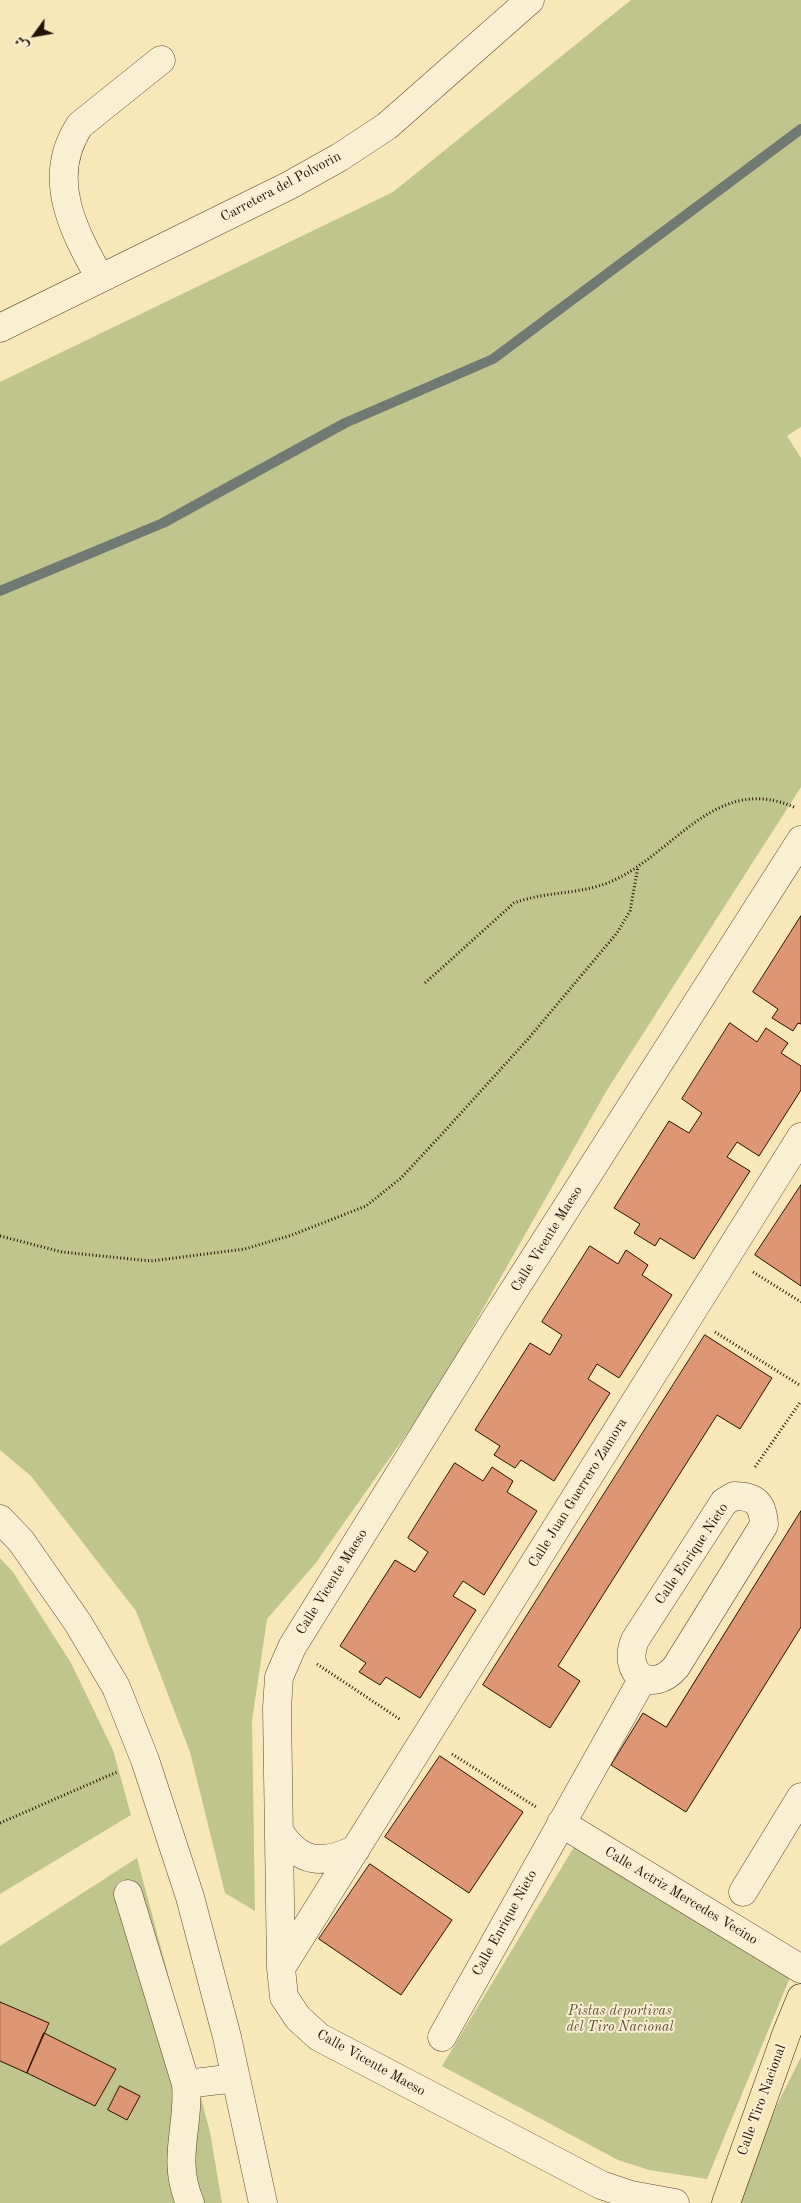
<!DOCTYPE html>
<html>
<head>
<meta charset="utf-8">
<style>
	body { margin:0 }
	#map { position:relative; width:801px; height:2203px; overflow:hidden; background:#f7e7b9; font-family:"Old Standard TT",Amiri,serif }
	canvas { display:block }
	.north { position:absolute; left:10px; top:10px; width:50px; height:50px; -webkit-text-stroke:4px #faefd2; paint-order:stroke; rotate:238deg; font-size:14px; font-weight:700; line-height:20px; text-align:center; color:#251204 }
	.north::after { content:''; display:block; margin:auto; width:18px; height:22px; background:#251204; clip-path:polygon(50% 0,100% 100%,50% 72%,0 100%) }
</style>
</head>
<body>
<div id="map">
<canvas width="801" height="2203"></canvas>
<div class="north">ش</div>
</div>
<script>
const context = document.querySelector('canvas').getContext('2d');
context.lineJoin = 'round';
function fillPath(path, color) { context.fillStyle = color; context.fill(path, 'evenodd'); }
function stroke(path, color, width, dash) { context.strokeStyle = color; context.lineWidth = width; context.lineCap = dash ? 'butt' : 'round'; context.setLineDash(dash || []); context.stroke(path); }
function drawText(font, color, halo, rows, align = 'center') {
  context.font = font + ' "Old Standard TT",serif'; context.lineWidth = 4; context.setLineDash([]); context.textBaseline = 'middle'; context.strokeStyle = halo; context.fillStyle = color; for (const [text, x, y, turn = 0] of rows) {
    context.save(); context.translate(x, y); context.rotate((+turn || 0) * Math.PI / 180); context.textAlign = isNaN(turn) ? turn : align; if (halo) context.strokeText(text, 0, 0); context.fillText(text, 0, 0); context.restore();
  }
}
fillPath(new Path2D(`
	M 631,0 L 801,0 L 801,427 L 787,436 L 801,458 L 801,787 L 607,1090 L 434,1395 L 315,1564 L 267,1619 L 252,1721 L 255,1911 L 225,1893 L 190,1752 L 136,1611 L 31,1476 L 0,1450 L 0,382 L 393,192 Z
	M 0,1558 L 13,1572 L 71,1663 L 113,1750 L 131,1815 L 0,1894 Z
	M 574,1847 L 791,1975 L 707,2179 L 649,2170 L 618,2160 L 442,2066 Z
	M 137,1858 L 210,2132 L 222,2203 L 0,2203 L 0,1946 Z
	M 801,2057 L 801,2203 L 728,2203 Z`), '#c0c48d');
stroke(new Path2D(`
	M 0,591 L 163,523 L 345,423 L 493,359 L 801,129`), '#707972', 10);
const building = new Path2D(`
	M 801,916 L 801,1024 L 798,1023 L 793,1031 L 772,1018 L 778,1009 L 753,992 Z
	M 730,1023 L 757,1042 L 766,1028 L 788,1043 L 781,1053 L 801,1066 L 801,1090 L 759,1156 L 737,1142 L 727,1157 L 750,1171 L 694,1259 L 660,1238 L 655,1246 L 634,1233 L 640,1224 L 614,1208 L 669,1121 L 689,1133 L 702,1113 L 682,1099 Z
	M 801,1185 L 801,1286 L 755,1255 Z
	M 590,1246 L 618,1264 L 626,1250 L 648,1265 L 642,1275 L 672,1295 L 619,1378 L 597,1364 L 588,1379 L 610,1393 L 554,1481 L 521,1460 L 515,1468 L 494,1455 L 500,1446 L 475,1430 L 530,1343 L 550,1355 L 562,1335 L 542,1322 Z
	M 705,1335 L 772,1378 L 740,1429 L 717,1415 L 558,1666 L 580,1681 L 550,1728 L 483,1685 Z
	M 455,1463 L 483,1481 L 492,1467 L 513,1481 L 507,1492 L 537,1511 L 484,1595 L 463,1581 L 453,1596 L 476,1610 L 420,1698 L 386,1677 L 380,1685 L 359,1672 L 366,1663 L 340,1646 L 395,1560 L 415,1572 L 428,1552 L 408,1538 Z
	M 801,1511 L 801,1627 L 686,1812 L 611,1765 L 643,1713 L 666,1727 Z
	M 440,1756 L 523,1812 L 469,1893 L 385,1837 Z
	M 370,1864 L 452,1920 L 401,1995 L 319,1939 Z
	M 0,2002 L 49,2023 L 27,2073 L 0,2061 Z
	M 44,2033 L 116,2069 L 95,2106 L 27,2073 Z
	M 120,2086 L 140,2096 L 127,2120 L 108,2110 Z`);
fillPath(building, '#df9675');
stroke(building, '#251204', 1);
const minor = new Path2D(`
	M 100,278 C 73,230 45,177 80,125 L 161,60
	M 0,328 L 290,185 L 340,157 L 387,126 L 530,0
	M 734,1496 C 756,1496 763,1504 764,1525 L 676,1667 C 652,1695 621,1674 635,1640 L 724,1502 Z
	M 0,1519 L 21,1541 L 78,1623 L 116,1687 L 145,1760 L 190,1897 L 227,2037 L 263,2203
	M 561,1823 L 801,1969
	M 279,1831 C 300,1864 322,1865 356,1849
	M 743,1892 L 801,1797
	M 128,1894 L 186,2084 C 190,2127 171,2158 190,2203
	M 281,1968 L 801,1137
	M 442,2037 L 643,1678
	M 186,2084 L 236,2078
	M 675,2203 L 631,2195 L 601,2185 L 319,2037 L 298,2018 L 284,1997 L 281,1968 L 277,1708 L 279,1677 L 292,1647 L 495,1320 L 801,840`);
const major = new Path2D(`
	M 726,2203 L 787,2032 L 801,1998`);
stroke(minor, '#5a4731', 29);
stroke(major, '#251204', 29);
stroke(new Path2D(`
	M 425,983 L 514,903 C 545,891 579,895 610,882 C 674,855 716,771 796,808
	M 0,1236 L 62,1252 L 151,1261 L 245,1249 L 292,1235 L 366,1206 L 401,1178 L 442,1134 L 528,1039 L 617,933 L 630,911 L 638,867
	M 753,1272 L 801,1302
	M 715,1332 L 801,1386
	M 755,1467 L 801,1401
	M 317,1664 L 401,1720
	M 452,1754 L 536,1807
	M 0,1823 L 117,1772`), '#251204', 3, [1, 2.5]);
stroke(minor, '#faefd2', 28);
stroke(major, '#f7e7b9', 28);
drawText('14px', '#251204', '#faefd2', [
	["Carretera del Polvorin",281,187,-28],
	["Calle Vicente Maeso",547,1239,-58],
	["Calle Juan Guerrero Zamora",578,1493,-58],
	["Calle Enrique Nieto",692,1554,-56],
	["Calle Vicente Maeso",332,1582,-58],
	["Calle Actriz Mercedes Vecino",681,1896,31],
	["Calle Enrique Nieto",505,1923,-61],
	["Calle Vicente Maeso",371,2063,29],
	["Calle Tiro Nacional",762,2100,-70]
]);
drawText('italic 14px', '#5b5034', '#faefd2', [
	["Pistas deportivas",620,2011],
	["del Tiro Nacional",620,2027]
]);
</script>
</body>
</html>
